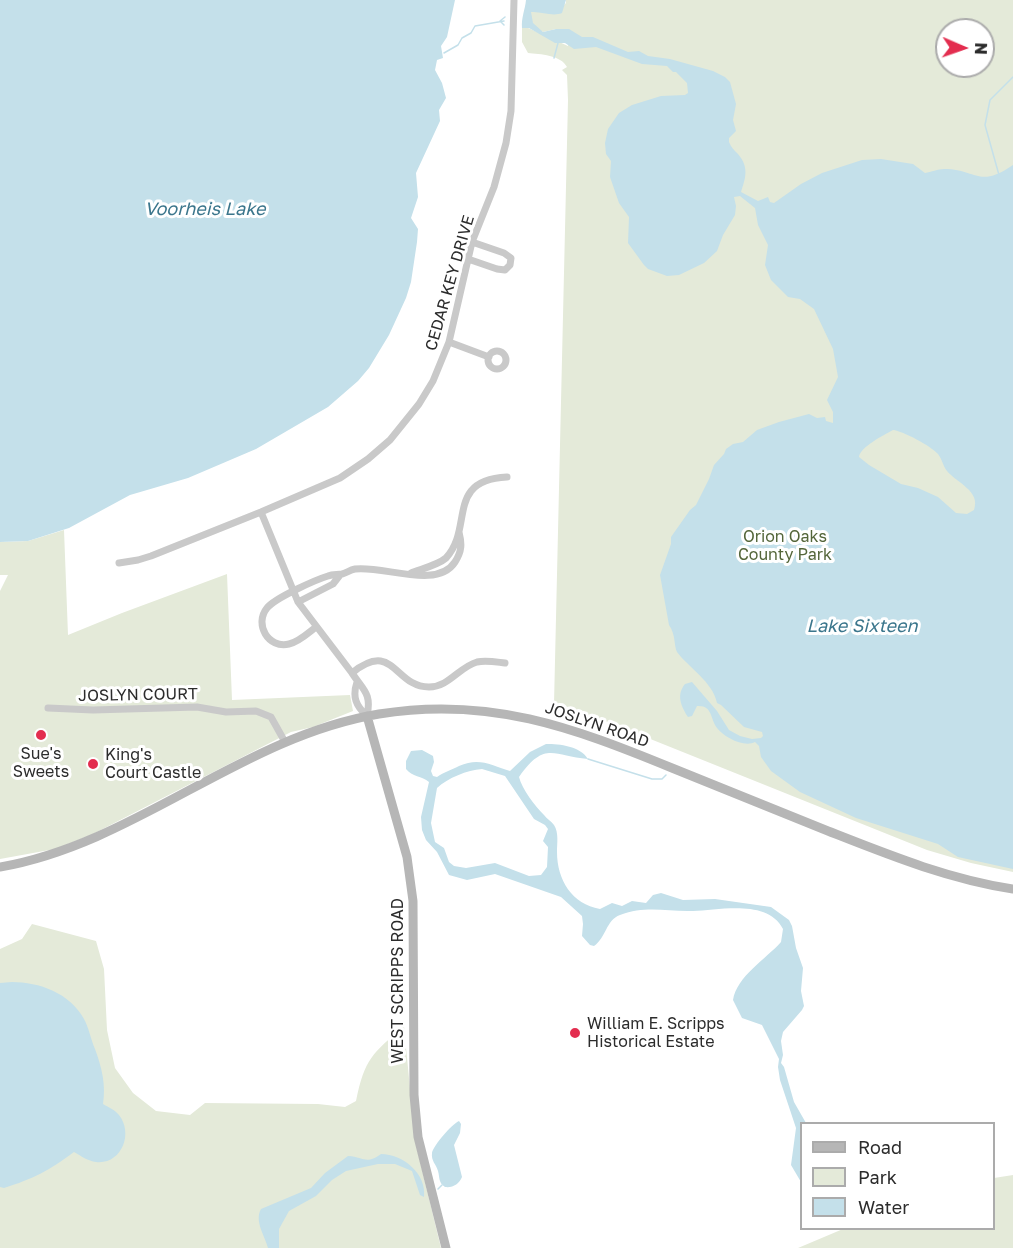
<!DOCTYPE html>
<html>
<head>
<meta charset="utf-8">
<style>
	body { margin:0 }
	#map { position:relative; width:1013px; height:1248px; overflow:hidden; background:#fff; font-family:"Golos Text",sans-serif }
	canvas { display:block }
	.legend { position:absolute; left:800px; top:1122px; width:195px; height:108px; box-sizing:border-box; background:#fff; border:2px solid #ababab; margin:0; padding:8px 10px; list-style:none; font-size:18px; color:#2c2c2c }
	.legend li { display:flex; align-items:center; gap:12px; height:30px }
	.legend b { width:30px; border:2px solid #ababab }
	.north { position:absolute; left:935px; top:18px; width:60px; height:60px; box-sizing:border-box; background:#fff; border:2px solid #ababab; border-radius:50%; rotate:92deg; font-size:16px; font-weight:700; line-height:24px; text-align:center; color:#2c2c2c }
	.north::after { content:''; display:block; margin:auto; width:21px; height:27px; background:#e32d4f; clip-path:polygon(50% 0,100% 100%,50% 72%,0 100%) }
</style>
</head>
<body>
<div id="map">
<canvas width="1013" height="1248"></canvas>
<ul class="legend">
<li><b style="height:8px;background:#b6b6b6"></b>Road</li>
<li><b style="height:16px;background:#e4ead9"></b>Park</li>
<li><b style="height:16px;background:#c4e0ea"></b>Water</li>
</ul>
<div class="north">N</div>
</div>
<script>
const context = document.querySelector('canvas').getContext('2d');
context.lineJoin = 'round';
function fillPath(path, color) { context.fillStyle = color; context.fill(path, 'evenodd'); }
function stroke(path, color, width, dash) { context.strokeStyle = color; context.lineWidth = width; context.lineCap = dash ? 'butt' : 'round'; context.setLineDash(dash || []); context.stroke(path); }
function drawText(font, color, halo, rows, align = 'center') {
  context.font = font + ' "Golos Text",sans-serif'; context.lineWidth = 6; context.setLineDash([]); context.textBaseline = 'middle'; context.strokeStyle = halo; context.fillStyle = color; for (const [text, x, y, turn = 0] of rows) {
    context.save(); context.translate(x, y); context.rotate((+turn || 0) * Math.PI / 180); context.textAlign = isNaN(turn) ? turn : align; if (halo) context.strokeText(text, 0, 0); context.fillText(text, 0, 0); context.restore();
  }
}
fillPath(new Path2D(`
	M 566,0 L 1013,0 L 1013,872 L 971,863 L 927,850 L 598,718 L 554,704 L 568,100 L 567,75 L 562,70 L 567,67 C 561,55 540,54 528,53 L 522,42 L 522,28 L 526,27 L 568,46 L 569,29 L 556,29 L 543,32 C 535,28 529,21 531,12 L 539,11 L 554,14 L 566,3 ZM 947,30 L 983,30 L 983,66 L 947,66 Z
	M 64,530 L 68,635 L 122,613 L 227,574 L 232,700 L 350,695 L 353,711 L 313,727 L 291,732 L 93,834 L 55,849 L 0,859 L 0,591 L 8,575 L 0,575 L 0,542 L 28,541 Z
	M 32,924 L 96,941 L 104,969 L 107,1030 L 115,1068 L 133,1093 L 156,1111 L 190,1115 L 205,1103 L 318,1104 L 345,1107 L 356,1101 C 365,1058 372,1054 404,1026 L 415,1141 L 441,1248 L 0,1248 L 0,949 L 22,939 Z
	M 1013,1175 L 1013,1248 L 798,1248 L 843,1229 L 994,1228 L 994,1178 Z`), '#e4ead9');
fillPath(new Path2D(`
	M 0,0 L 455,0 L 447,37 L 441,46 L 443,58 L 437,60 L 435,70 L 442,83 L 446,98 L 439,110 L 440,121 L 416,173 L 418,197 L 411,218 L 418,229 L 417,242 L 411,282 L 406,298 L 389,335 L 369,368 L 358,381 L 328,407 L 256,449 L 188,478 L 130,495 L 69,528 L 28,541 L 0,542 Z
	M 526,0 L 566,0 L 562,13 C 552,17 541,11 531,12 L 533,23 L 543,32 L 556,29 L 569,29 L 582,37 L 593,37 L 628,52 L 639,51 L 648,56 L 670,59 L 713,71 L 725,77 L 730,82 L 736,104 L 733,120 L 736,131 L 729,138 L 729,142 C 731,147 734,150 738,154 C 749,167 746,177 741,192 L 758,201 L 768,197 L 770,202 L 774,203 L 801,184 L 822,173 L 862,160 L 881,159 L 913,164 L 925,173 C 931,172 938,169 944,169 C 977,169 978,189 1013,165 L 1013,869 L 958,857 L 938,844 L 856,818 L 800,792 L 771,771 L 761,757 L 759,746 L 755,742 C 744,748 724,737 717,728 C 710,719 713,705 697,706 L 692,716 L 688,717 C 681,706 676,695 685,684 L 692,682 L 717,711 L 729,730 L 740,736 L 752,739 L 761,738 L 763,736 L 762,732 L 744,727 L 721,705 L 717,703 C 713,682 688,667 677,652 C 674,647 676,635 669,625 L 660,575 L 671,544 L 671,537 L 690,510 L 696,505 L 709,479 L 714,465 L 724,454 L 726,449 L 733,444 L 743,442 L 757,430 L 779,422 L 809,414 L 817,418 L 825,417 L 826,421 L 833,423 L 833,412 L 827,400 L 838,377 L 833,349 L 814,309 L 800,299 L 788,297 L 771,280 L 765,265 L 768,245 L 758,225 L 755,208 L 740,196 L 734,197 L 736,206 L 735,215 L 723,235 L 717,251 L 704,263 L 679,275 L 667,276 L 648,269 L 644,265 L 628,243 L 629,217 L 619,203 L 610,177 L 611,161 L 606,154 L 605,143 L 608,129 L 619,113 L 632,105 L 661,96 L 685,95 L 688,93 L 687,83 L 676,72 L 673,72 L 667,66 L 642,64 L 596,47 L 574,49 L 565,43 L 555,43 L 529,28 L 522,28 C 521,18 525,10 526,0 ZM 893,430 C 903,431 931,446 938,454 C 942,459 943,466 947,471 C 957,483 981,491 974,510 L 967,514 L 956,513 L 938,497 L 918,488 L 901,484 L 869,465 L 859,457 C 860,447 884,435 893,430 Z
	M 546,744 C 560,744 580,746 588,759 C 553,756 545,740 519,777 C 522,789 535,806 544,815 C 547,819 551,821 554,825 C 559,833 557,843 557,852 C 557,880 572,904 600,909 L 612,903 L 622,906 L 632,901 L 646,903 L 653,895 L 661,893 L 683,900 L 715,899 L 771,907 L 789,920 L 792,926 L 796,948 L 803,968 L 801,991 L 804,1006 L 802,1010 L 783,1032 L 781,1041 L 783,1055 L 781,1063 L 784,1067 L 794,1102 L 806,1123 L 802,1124 L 801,1182 L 791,1165 L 796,1128 L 780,1080 L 778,1067 L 779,1059 L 762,1025 L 742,1018 L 733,1000 C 737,976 766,959 781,942 L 783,929 C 768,899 720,910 693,911 C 667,912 647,905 620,915 C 606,920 606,938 594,946 L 590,945 L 582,936 L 583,924 L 582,916 L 561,897 L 495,874 L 467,880 L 449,875 L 437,852 L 426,840 L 422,830 L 421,817 L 429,782 C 422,776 412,777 406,769 L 406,761 L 411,751 L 422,750 L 433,756 L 434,762 L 431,771 L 433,776 L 437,777 C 444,772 451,770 459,766 C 479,757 491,765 510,771 L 530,752 ZM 482,769 L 505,776 L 534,819 L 545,825 L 548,829 L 543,841 L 548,847 L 547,867 L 541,875 L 529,876 L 495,863 L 466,868 L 454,866 L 449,862 L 444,848 L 435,842 L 431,823 L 437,788 C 448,778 467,770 482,769 Z
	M 12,982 C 39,982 70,993 84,1019 C 89,1028 91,1040 95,1049 C 102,1068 106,1085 103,1104 C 108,1107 115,1110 119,1115 C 134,1134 121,1165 96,1162 C 88,1161 81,1156 74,1152 C 50,1170 33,1179 4,1188 L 0,1187 L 0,983 Z
	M 459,1121 L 461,1124 L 460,1133 L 454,1145 L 462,1177 C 459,1184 453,1188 445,1187 C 438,1182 440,1178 438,1171 C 436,1164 431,1161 432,1153 C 433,1146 452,1124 459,1121 Z
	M 381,1154 C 403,1154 427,1174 424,1197 L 420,1195 L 412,1171 L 395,1164 L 378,1164 L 346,1171 L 332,1180 L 316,1196 L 289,1211 L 279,1229 L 279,1248 L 268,1248 C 265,1236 254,1221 261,1209 L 311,1188 L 325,1173 L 348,1156 C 364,1157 366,1165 381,1154 Z`), '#c4e0ea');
stroke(new Path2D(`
	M 504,25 L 500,21 L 505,17
	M 444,53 L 458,45 L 462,38 L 471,33 L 475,26 L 504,21
	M 554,58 L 558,43
	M 999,175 L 985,125 L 990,100 L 1013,77
	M 588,759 L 652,779 L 662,779 L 666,775
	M 438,1189 L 442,1185`), '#c4e0ea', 1.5);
stroke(new Path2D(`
	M 468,259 L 497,269 L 505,270 L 510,265 L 511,258 L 504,253 L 472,242
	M 449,342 L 489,357
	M488 360a9 9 0 1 1 18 0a9 9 0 1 1-18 0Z
	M 261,512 L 298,602 L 352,673 C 363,690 372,693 367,716
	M 119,563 L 138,560 L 151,556 L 261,512 L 340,478 L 368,459 L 390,440 L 419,404 L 433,381 L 449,342 L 472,242 L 494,187 L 506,143 L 511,111 L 514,0
	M 411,573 C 421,569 438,565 446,558 C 474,528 445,480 507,477
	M 298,602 L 333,584 L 340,575
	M 316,627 C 308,633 299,642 289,644 C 268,649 254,624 267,608 C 275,598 315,580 328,576 C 333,574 337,575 342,574 C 346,573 350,570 355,569 C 383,565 437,590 455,562 C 462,551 462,544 459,532
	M 352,673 C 394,639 394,687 429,687 C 449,687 459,667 477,662 C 486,660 496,662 505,663
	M 357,682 C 352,697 356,706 367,716
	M 48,708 L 93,710 L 197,707 L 226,712 L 256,711 L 271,717 L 285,742`), '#c9c9c9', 7);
stroke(new Path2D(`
	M 367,716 L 407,857 L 413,901 L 414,1095 L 418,1137 L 446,1248
	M 0,867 C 137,843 241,737 379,714 C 489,696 572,727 672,768 C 724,789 776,810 828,831 C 889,855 948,879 1013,889`), '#b6b6b6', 9);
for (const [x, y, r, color] of [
	[41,735,6,"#e32d4f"],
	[93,764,6,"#e32d4f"],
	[575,1033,6,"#e32d4f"]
]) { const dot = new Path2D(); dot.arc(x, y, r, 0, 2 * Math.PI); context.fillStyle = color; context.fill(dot); stroke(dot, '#fff', 2); }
drawText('16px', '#2c2c2c', '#fff', [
	["CEDAR KEY DRIVE",450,283,-74],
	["JOSLYN COURT",138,695,-1],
	["JOSLYN ROAD",597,725,19],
	["WEST SCRIPPS ROAD",398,981,-90]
]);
drawText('16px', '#54663a', '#fff', [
	["Orion Oaks",785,537],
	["County Park",785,555]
]);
drawText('16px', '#2c2c2c', '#fff', [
	["Sue's",41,754,"center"],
	["Sweets",41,772,"center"],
	["King's",105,755],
	["Court Castle",105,773],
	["William E. Scripps",587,1024],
	["Historical Estate",587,1042]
], 'left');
drawText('italic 18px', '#3b768c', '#fff', [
	["Voorheis Lake",205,209],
	["Lake Sixteen",862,626]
]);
</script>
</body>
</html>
